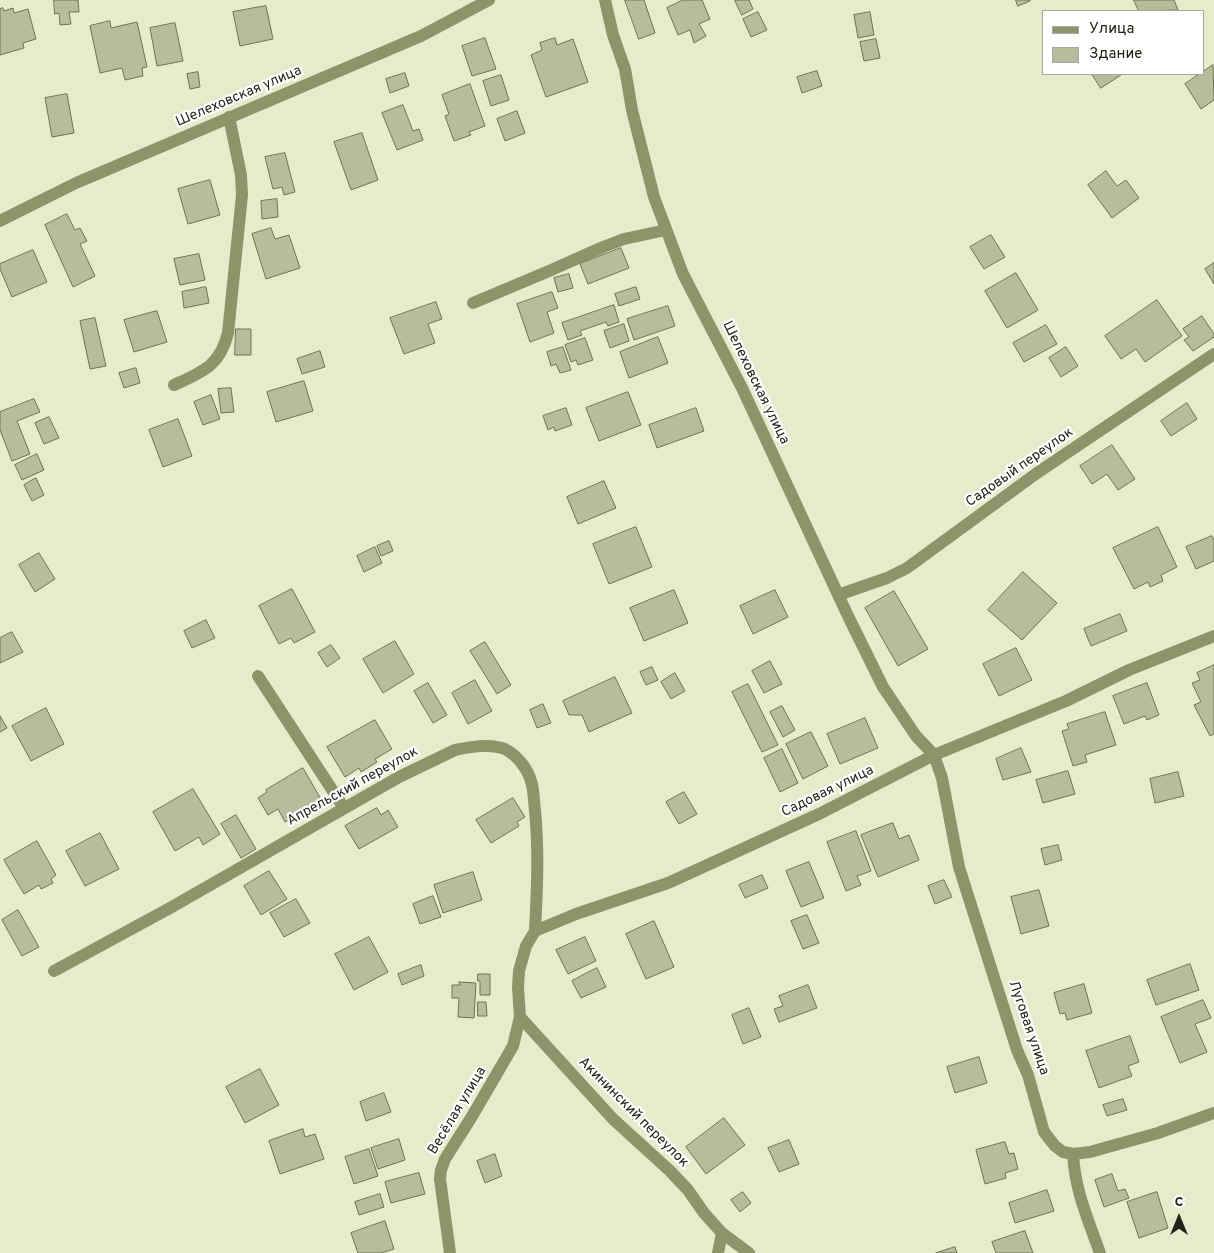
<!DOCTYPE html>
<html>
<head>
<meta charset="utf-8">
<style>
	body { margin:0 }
	#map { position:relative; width:1214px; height:1253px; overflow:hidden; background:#e7ebcb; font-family:Overpass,sans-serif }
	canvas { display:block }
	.legend { position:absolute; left:1042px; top:10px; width:162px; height:65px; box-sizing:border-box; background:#fff; border:1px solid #a7a7a3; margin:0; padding:6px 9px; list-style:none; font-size:15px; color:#222418 }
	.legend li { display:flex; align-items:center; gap:10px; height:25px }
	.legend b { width:25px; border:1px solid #a7a7a3 }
	.north { position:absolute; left:1154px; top:1193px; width:50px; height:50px; -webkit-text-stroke:4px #fff; paint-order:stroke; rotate:0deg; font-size:14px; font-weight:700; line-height:20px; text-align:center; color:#222418 }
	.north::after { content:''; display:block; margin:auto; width:18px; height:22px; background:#222418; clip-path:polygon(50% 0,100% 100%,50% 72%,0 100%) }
</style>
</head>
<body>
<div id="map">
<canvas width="1214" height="1253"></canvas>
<ul class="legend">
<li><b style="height:6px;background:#8e936a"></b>Улица</li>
<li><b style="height:14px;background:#b8bc9d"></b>Здание</li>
</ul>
<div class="north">С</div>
</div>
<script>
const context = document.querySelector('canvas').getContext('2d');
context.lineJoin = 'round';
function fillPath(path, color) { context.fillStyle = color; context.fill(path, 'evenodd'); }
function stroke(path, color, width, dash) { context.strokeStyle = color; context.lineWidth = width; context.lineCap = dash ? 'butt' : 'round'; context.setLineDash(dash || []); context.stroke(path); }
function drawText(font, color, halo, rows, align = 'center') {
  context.font = font + ' Overpass,sans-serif'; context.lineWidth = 4.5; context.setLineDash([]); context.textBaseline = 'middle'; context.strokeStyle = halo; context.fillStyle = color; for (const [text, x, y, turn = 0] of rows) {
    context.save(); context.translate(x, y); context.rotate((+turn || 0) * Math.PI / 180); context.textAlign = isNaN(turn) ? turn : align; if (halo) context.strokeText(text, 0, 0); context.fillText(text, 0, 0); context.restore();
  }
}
const building = new Path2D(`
	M 54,0 L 78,0 L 79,12 L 69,12 L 71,24 L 60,25 L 59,13 L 55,14 Z
	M 625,0 L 644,0 L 655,33 L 639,39 Z
	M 683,0 L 702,0 L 710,19 L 699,24 L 706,36 L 694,43 L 690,30 L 678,35 L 667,8 Z
	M 735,0 L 749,0 L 753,9 L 742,15 Z
	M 1016,0 L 1030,0 L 1030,1 L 1018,6 Z
	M 1134,0 L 1174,0 L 1178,10 L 1139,11 Z
	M 266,6 L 273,39 L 240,46 L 233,12 Z
	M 3,8 L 4,11 L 13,8 L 14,13 L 28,9 L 36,39 L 23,43 L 24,48 L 0,55 L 0,9 Z
	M 758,12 L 767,30 L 751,37 L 743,19 Z
	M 870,12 L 874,35 L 858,38 L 854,15 Z
	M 110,21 L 111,28 L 137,22 L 147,67 L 142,68 L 143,76 L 125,80 L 122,68 L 100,73 L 90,26 Z
	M 175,23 L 183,61 L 157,66 L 150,28 Z
	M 485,38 L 496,69 L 472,76 L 462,46 Z
	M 555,38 L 557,45 L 573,39 L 588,82 L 546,97 L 531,55 L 542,50 L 540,43 Z
	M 876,39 L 880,58 L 864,61 L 860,42 Z
	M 1213,65 L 1214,100 L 1201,109 L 1185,84 Z
	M 817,71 L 822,86 L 802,93 L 797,77 Z
	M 198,72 L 200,87 L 190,89 L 187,74 Z
	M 405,73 L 409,86 L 390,93 L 386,79 Z
	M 1092,74 L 1121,74 L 1121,75 L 1101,88 Z
	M 501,75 L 509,100 L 491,106 L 483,81 Z
	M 470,84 L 485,126 L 469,132 L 471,135 L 454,141 L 445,116 L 449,114 L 442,95 Z
	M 67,94 L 74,133 L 52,137 L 45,98 Z
	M 403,105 L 413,131 L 419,129 L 423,140 L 397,150 L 382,113 Z
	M 517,111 L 525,133 L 505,141 L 497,119 Z
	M 362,133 L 378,180 L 351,190 L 334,142 Z
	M 285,153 L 295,192 L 284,195 L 282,187 L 273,189 L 265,157 Z
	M 1106,171 L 1117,186 L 1126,180 L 1139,198 L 1112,218 L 1088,185 Z
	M 210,180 L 220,215 L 188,224 L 178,189 Z
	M 277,199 L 278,217 L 262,219 L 261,201 Z
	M 67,214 L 75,230 L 80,228 L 87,241 L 80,244 L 95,276 L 73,287 L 45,225 Z
	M 271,228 L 275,239 L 289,235 L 300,268 L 266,279 L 252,234 Z
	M 991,235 L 1005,257 L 984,269 L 970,247 Z
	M 621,248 L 629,268 L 588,284 L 580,264 Z
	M 33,250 L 47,282 L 12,297 L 0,269 L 0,264 Z
	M 199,254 L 205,280 L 180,285 L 174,259 Z
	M 1214,263 L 1214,284 L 1205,269 Z
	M 1016,273 L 1038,310 L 1007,328 L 985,291 Z
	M 569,274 L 573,288 L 558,292 L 554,278 Z
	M 206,287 L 209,303 L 184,308 L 182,292 Z
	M 636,287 L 640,299 L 619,306 L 615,294 Z
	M 552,292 L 558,308 L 547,312 L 554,333 L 530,342 L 517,304 Z
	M 1157,300 L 1182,336 L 1145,362 L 1136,349 L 1121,359 L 1105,336 Z
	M 436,302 L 442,319 L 428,324 L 435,343 L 404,354 L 390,318 Z
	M 614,305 L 619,322 L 608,326 L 606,322 L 580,331 L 582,335 L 568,340 L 562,323 Z
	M 668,306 L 675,326 L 634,340 L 627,319 Z
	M 157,311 L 167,342 L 134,352 L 124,320 Z
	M 1202,316 L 1214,334 L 1214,337 L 1193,351 L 1184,340 L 1189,337 L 1183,329 Z
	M 95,318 L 106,366 L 90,369 L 80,321 Z
	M 624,324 L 629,341 L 610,348 L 604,331 Z
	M 1046,325 L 1057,344 L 1024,362 L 1013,343 Z
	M 236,329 L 251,329 L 251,355 L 235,355 Z
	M 658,337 L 668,363 L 629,378 L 620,352 Z
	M 585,338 L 593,360 L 578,365 L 576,360 L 571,362 L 565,345 Z
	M 563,347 L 571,370 L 560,373 L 556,364 L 551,366 L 547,352 Z
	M 1066,347 L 1078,366 L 1061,377 L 1049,358 Z
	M 320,351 L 325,367 L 302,374 L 297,359 Z
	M 136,368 L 140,383 L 124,388 L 119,373 Z
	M 304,381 L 313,411 L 276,422 L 267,392 Z
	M 231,388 L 234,412 L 221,413 L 218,389 Z
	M 628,392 L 641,425 L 599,441 L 586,408 Z
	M 211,395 L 220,419 L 203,425 L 194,402 Z
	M 34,399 L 40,412 L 17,421 L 30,454 L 12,461 L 0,430 L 0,412 Z
	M 1187,403 L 1197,419 L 1171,436 L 1161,421 Z
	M 566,408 L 572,425 L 555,431 L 554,427 L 548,430 L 543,416 Z
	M 696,408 L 704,431 L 657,448 L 649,425 Z
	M 49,417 L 59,438 L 44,444 L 35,423 Z
	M 178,419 L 192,456 L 163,467 L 149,430 Z
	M 1112,445 L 1135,479 L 1118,490 L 1107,474 L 1092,484 L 1080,466 Z
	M 37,454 L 44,470 L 22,480 L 15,465 Z
	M 36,478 L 44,495 L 32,501 L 24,485 Z
	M 604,481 L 616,508 L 578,524 L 567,497 Z
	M 636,527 L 652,567 L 609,584 L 593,544 Z
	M 1158,527 L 1177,567 L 1161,575 L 1163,581 L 1150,587 L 1148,582 L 1134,589 L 1113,548 Z
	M 1212,536 L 1214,540 L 1214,561 L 1196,569 L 1186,547 Z
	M 389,541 L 393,551 L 381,556 L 377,546 Z
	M 375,547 L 382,563 L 364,572 L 357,556 Z
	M 39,553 L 55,579 L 35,592 L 19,565 Z
	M 1023,572 L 1057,603 L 1022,640 L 988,610 Z
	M 292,589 L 315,632 L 294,643 L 291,638 L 279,644 L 259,606 Z
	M 674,590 L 688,623 L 644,641 L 630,608 Z
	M 775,590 L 788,617 L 753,634 L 740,606 Z
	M 894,591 L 928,649 L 898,666 L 865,608 Z
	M 1120,614 L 1127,631 L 1091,646 L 1084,629 Z
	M 206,620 L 215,638 L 192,648 L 184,631 Z
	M 12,632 L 23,652 L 0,663 L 0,638 Z
	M 395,641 L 414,674 L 383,693 L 363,659 Z
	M 485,642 L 511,685 L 497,694 L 470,651 Z
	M 331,645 L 340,658 L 327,667 L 318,653 Z
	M 1016,648 L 1032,680 L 999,696 L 983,664 Z
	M 770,661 L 782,684 L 764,693 L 752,671 Z
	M 1214,665 L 1214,734 L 1210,736 L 1194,705 L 1201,702 L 1192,683 L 1200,680 L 1197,673 Z
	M 652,667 L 658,680 L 646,685 L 640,672 Z
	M 675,673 L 685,691 L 671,699 L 661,682 Z
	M 615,677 L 632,713 L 589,732 L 582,715 L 569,715 L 563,701 Z
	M 475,680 L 492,711 L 468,724 L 452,693 Z
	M 428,683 L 447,715 L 433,723 L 414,691 Z
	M 1147,683 L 1159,715 L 1147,720 L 1145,716 L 1124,724 L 1113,696 Z
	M 748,684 L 778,745 L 762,752 L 732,692 Z
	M 543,704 L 551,723 L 537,728 L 530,710 Z
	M 782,706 L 795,730 L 783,737 L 770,712 Z
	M 46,708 L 64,744 L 31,761 L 12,726 Z
	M 1105,712 L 1116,745 L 1085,755 L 1087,762 L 1073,766 L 1062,731 L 1069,729 L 1067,724 Z
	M 0,716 L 7,728 L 0,732 Z
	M 865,718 L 878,748 L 840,764 L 827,734 Z
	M 375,720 L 392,749 L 375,759 L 377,762 L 361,772 L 359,768 L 345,777 L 327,747 Z
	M 811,732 L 828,766 L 803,779 L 786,744 Z
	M 1021,748 L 1031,772 L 1003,780 L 996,759 Z
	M 782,749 L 798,783 L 780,792 L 764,758 Z
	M 303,768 L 322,801 L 285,822 L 278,809 L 268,815 L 258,798 L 267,792 L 266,790 Z
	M 1068,771 L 1075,794 L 1043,803 L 1036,780 Z
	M 1178,772 L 1184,796 L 1155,803 L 1150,779 Z
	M 193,789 L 220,834 L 203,845 L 199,837 L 175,851 L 153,812 Z
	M 684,792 L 697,814 L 679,824 L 666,802 Z
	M 513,798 L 525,817 L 517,822 L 519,826 L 491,843 L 476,820 Z
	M 377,808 L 381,815 L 388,810 L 398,827 L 359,849 L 345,826 Z
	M 236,815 L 256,849 L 241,858 L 221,824 Z
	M 893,823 L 899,839 L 909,835 L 919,860 L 878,877 L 861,835 Z
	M 856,831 L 871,871 L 857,876 L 861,885 L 846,891 L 827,842 Z
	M 100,833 L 119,869 L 85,886 L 66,851 Z
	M 37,841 L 56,875 L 51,879 L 53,883 L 41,889 L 39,885 L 24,894 L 4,860 Z
	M 1058,845 L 1062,860 L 1045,865 L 1041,849 Z
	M 809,862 L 824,898 L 801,907 L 786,871 Z
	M 269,871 L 287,899 L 261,915 L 244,886 Z
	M 473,872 L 482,900 L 443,913 L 434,885 Z
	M 762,875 L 768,888 L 745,898 L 739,885 Z
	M 944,880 L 952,897 L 935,904 L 928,886 Z
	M 1039,890 L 1049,926 L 1021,934 L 1011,897 Z
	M 433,896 L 441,917 L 420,924 L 413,904 Z
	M 296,899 L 310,923 L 284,937 L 270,913 Z
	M 18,910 L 39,947 L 22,956 L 2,920 Z
	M 807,915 L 819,943 L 803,949 L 791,921 Z
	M 654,921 L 674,967 L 646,979 L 626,934 Z
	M 369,937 L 388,972 L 354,990 L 335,954 Z
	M 585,937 L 596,961 L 568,974 L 556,950 Z
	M 1190,964 L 1199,990 L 1156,1005 L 1147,980 Z
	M 421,965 L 424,976 L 402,985 L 398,974 Z
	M 597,968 L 606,987 L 581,998 L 572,981 Z
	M 478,974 L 490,974 L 490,995 L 480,995 L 480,981 L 478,981 Z
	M 459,982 L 476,983 L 474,1018 L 458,1017 L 459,998 L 452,998 L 452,985 L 460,985 Z
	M 1084,984 L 1092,1013 L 1067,1020 L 1065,1013 L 1060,1014 L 1054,993 Z
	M 808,985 L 817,1008 L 779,1022 L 774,1009 L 783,1006 L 779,996 Z
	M 1203,1000 L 1211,1018 L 1195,1024 L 1207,1052 L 1180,1063 L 1161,1017 Z
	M 478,1002 L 486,1002 L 487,1016 L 478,1016 Z
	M 749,1008 L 761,1037 L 743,1044 L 732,1015 Z
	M 1130,1036 L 1139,1062 L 1128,1066 L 1132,1076 L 1099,1088 L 1086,1051 Z
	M 979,1057 L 987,1083 L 955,1093 L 947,1067 Z
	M 260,1069 L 279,1105 L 245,1123 L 226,1087 Z
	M 384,1093 L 391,1112 L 366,1121 L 360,1102 Z
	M 1123,1099 L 1127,1110 L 1107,1116 L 1103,1105 Z
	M 724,1118 L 745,1145 L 706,1174 L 686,1147 Z
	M 303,1129 L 305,1137 L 315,1134 L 324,1159 L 280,1174 L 269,1141 Z
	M 399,1139 L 405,1160 L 378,1169 L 371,1148 Z
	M 789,1140 L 799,1164 L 779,1172 L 768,1148 Z
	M 1005,1142 L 1009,1154 L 1014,1153 L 1018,1169 L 1005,1173 L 1006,1178 L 985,1184 L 976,1150 Z
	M 369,1149 L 378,1176 L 354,1184 L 345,1157 Z
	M 495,1154 L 502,1176 L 485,1183 L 477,1161 Z
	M 419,1173 L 425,1194 L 391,1203 L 385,1182 Z
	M 1112,1174 L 1118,1191 L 1125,1189 L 1129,1198 L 1104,1207 L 1095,1180 Z
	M 1047,1190 L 1054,1211 L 1015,1223 L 1009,1203 Z
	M 743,1192 L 751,1203 L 740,1212 L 731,1200 Z
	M 1157,1192 L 1168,1228 L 1139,1238 L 1127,1202 Z
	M 380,1194 L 384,1207 L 359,1215 L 355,1202 Z
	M 385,1221 L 394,1249 L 381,1253 L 358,1253 L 351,1233 Z
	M 1025,1231 L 1033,1253 L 996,1253 L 992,1242 Z
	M 955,1247 L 957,1253 L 936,1253 Z`);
fillPath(building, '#b8bc9d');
stroke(building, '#6e7255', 1);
stroke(new Path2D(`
	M 473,303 L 549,271 L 603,247 L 624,239 L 666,230
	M 258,676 L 344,808`), '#8e936a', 12);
stroke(new Path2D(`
	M 605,0 L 613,35 L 625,69 L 632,110 L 654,197 L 683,274 L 742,388 L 848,616 L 883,687 L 916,736 L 934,755 L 942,778 L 959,867 L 1017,1050 L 1028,1075 L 1044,1132 L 1055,1146 L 1063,1152 L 1073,1154 L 1090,1152 L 1158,1133 L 1214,1113
	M 0,221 L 76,183 L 421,36 L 489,0
	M 174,385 C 202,372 220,366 228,333 L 242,195 L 241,175 L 229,117
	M 838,595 L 887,578 L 907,568 L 1037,473 L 1214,354
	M 54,971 L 170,908 L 399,777 L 455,750 C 470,747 490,743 505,749 C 518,756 529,770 532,785 C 534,793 534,803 535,811 C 539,851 537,891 535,931
	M 520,1017 L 613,1119 L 669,1170 L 688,1190 L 704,1213 L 722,1233 L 749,1253
	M 1073,1154 C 1075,1191 1088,1219 1100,1253
	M 450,1253 L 440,1179 L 441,1170 L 445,1159 L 471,1118 L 513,1046 L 520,1017 L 518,988 L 519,971 L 526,946 L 535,931 L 576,914 L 668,883 L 819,814 L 934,755 L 1066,701 L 1129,670 L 1214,636
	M 718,1253 L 722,1233`), '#8e936a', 12);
drawText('14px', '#222418', '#fff', [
	["Шелеховская улица",239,97,-23],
	["Шелеховская улица",755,383,64],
	["Садовый переулок",1020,468,-35],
	["Апрельский переулок",353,787,-29],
	["Садовая улица",828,792,-26],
	["Луговая улица",1028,1028,71],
	["Весёлая улица",458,1111,-59],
	["Акининский переулок",633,1113,45]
]);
</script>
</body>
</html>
